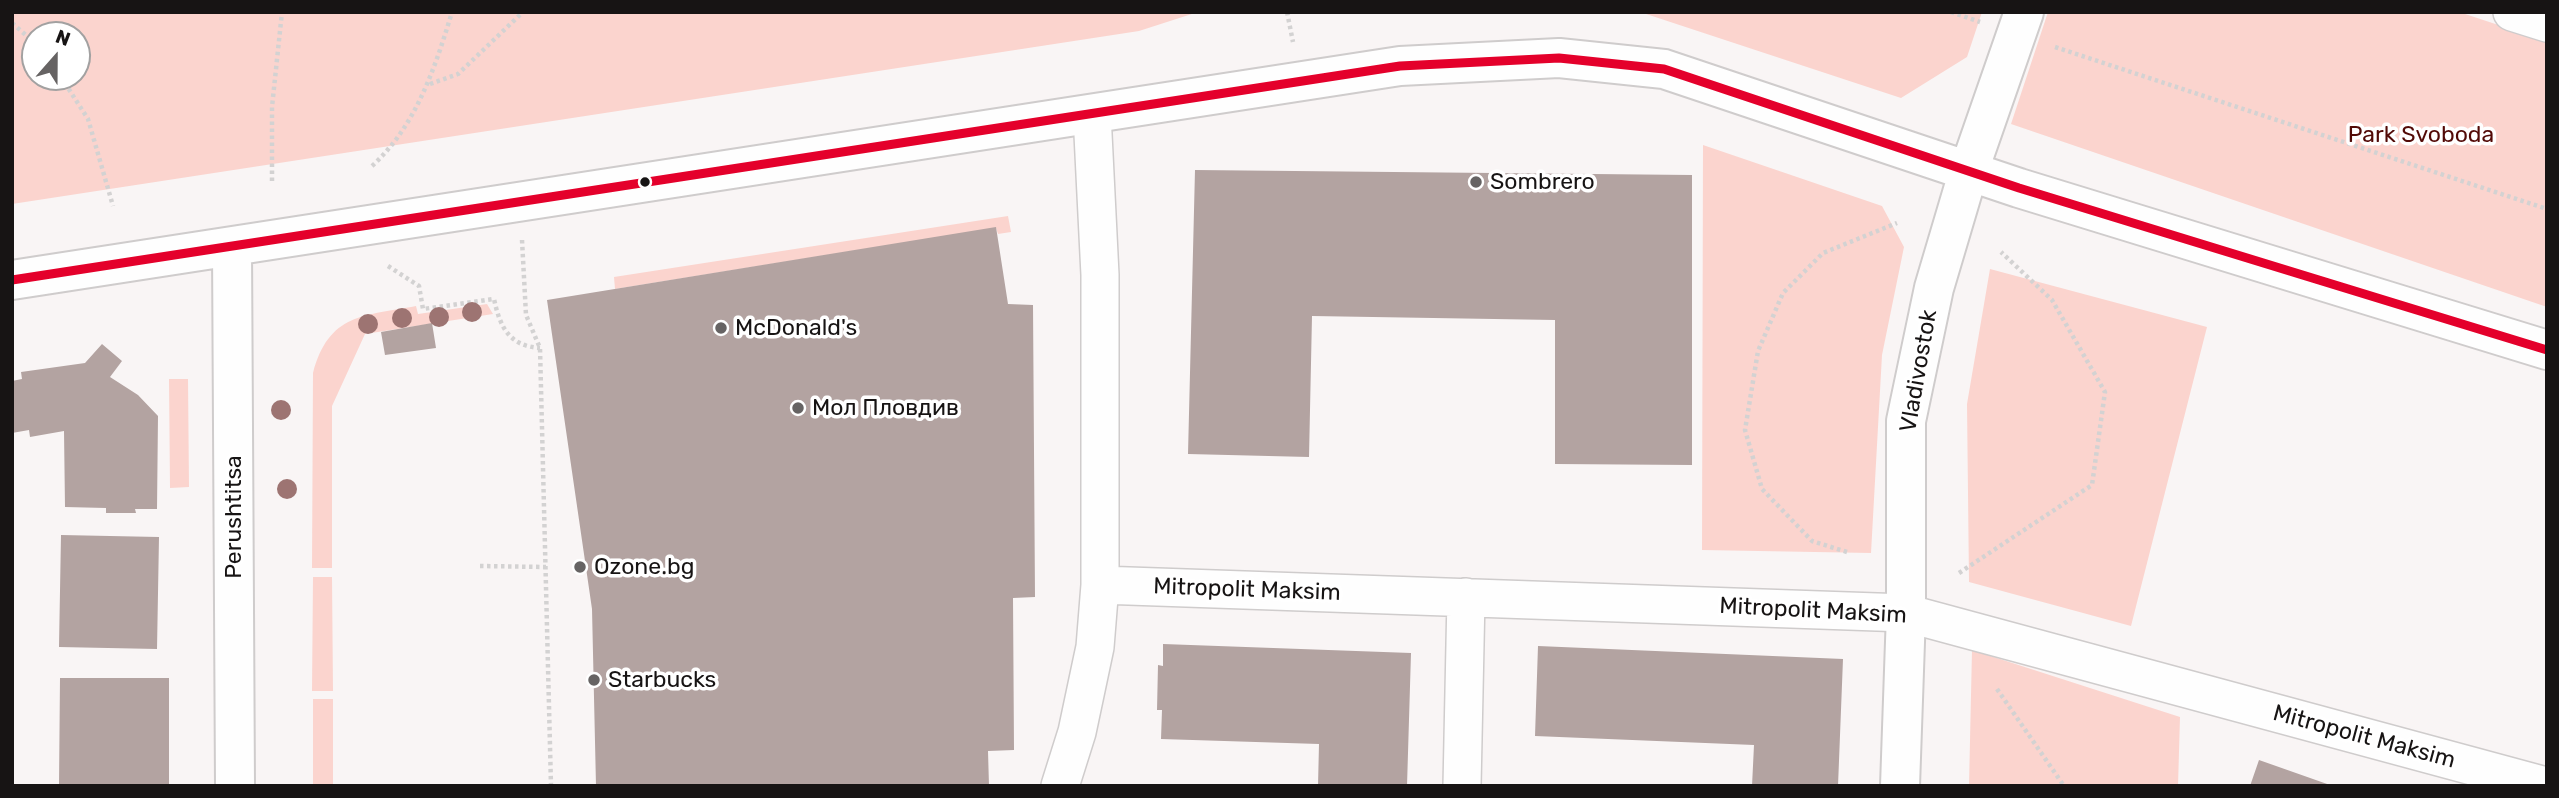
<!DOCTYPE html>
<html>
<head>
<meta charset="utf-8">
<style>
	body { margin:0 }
	#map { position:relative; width:2559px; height:798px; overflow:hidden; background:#f9f5f5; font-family:Rubik,sans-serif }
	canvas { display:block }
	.frame { position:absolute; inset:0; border:14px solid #171414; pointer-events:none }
	.north { position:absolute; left:21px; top:21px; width:70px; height:70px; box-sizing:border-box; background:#fff; border:2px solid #a2a1a1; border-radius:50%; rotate:21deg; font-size:19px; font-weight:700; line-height:28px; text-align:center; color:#171414 }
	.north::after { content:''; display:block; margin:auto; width:24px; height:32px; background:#666363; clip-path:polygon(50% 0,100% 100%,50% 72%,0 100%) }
</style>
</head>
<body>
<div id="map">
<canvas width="2559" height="798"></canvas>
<div class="frame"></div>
<div class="north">N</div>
</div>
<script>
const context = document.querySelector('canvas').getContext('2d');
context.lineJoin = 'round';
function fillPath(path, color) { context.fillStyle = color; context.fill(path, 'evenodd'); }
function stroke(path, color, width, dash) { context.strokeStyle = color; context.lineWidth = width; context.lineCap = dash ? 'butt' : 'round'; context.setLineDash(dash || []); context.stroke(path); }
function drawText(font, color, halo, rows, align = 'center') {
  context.font = font + ' Rubik,sans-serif'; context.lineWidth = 7; context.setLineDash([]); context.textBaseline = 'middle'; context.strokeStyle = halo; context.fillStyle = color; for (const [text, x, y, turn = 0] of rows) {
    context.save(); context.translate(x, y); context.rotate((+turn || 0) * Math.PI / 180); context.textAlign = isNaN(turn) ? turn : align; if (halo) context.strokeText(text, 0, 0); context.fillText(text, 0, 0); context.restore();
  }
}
fillPath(new Path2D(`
	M 12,12 L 1198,12 L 1139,31 L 12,204 ZM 35,35 L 77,35 L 77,77 L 35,77 Z
	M 1640,12 L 1982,12 L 1967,57 L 1901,98 Z
	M 2048,12 L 2459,12 L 2547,41 L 2547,307 L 2011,124 Z
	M 1703,145 L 1882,206 L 1904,247 L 1882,355 L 1871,553 L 1702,550 Z
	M 1008,216 L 1011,232 L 998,234 L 996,228 L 615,289 L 614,277 Z
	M 1990,269 L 2207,327 L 2131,626 L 1969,582 L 1967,404 Z
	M 487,304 L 493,314 L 365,334 L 332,406 L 332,568 L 312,568 L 313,373 C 329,313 364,316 416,306 L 418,314 Z
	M 169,379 L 188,379 L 189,487 L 170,488 Z
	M 313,577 L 332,577 L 333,691 L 312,691 Z
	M 1972,650 L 2180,717 L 2178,786 L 1969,786 Z
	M 313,699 L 333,699 L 333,786 L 313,786 Z`), '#fbd4ce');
fillPath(new Path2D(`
	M 1195,170 L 1692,175 L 1692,465 L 1555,464 L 1555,320 L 1312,316 L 1309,457 L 1188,454 Z
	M 996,227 L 1008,304 L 1033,305 L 1035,597 L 1013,598 L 1014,750 L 988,751 L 989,786 L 596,786 L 592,609 L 547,300 Z
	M 432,323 L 436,348 L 385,355 L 381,332 Z
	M 102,344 L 122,361 L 110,377 L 138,395 L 158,416 L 157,509 L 135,509 L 136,513 L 106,513 L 106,508 L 65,507 L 64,431 L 30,437 L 29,430 L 12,433 L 12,381 L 22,379 L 21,372 L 85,363 Z
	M 61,535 L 159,537 L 157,649 L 59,647 Z
	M 1163,644 L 1411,653 L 1407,786 L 1318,786 L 1319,744 L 1161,739 L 1162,710 L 1157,710 L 1158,665 L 1163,666 Z
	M 1538,646 L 1843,659 L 1838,786 L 1752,786 L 1754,745 L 1535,736 Z
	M 60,678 L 169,678 L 169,786 L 59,786 Z
	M 2259,760 L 2330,785 L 2330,786 L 2250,786 Z`), '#b3a3a1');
const minor = new Path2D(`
	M 2512,12 L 2547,23
	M 1100,585 L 1906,613 L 2546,786
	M 1060,786 L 1077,732 L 1095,647 L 1100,585 L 1100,275 L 1092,114
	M 1462,786 L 1466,597`);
const tertiary = new Path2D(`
	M 232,248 L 235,786
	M 12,280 L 1400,66 L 1559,58 L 1664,69 L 2019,188 L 2547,350
	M 1900,786 L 1906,613 L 1906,421 L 1934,288 L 1969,170 L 2024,12`);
stroke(minor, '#cfcccc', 40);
stroke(tertiary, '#cfcccc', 42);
stroke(new Path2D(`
	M 1287,12 L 1293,42
	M 1951,12 L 1980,22
	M 12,23 L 35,43
	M 2055,47 L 2547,209
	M 61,77 L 88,119 L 113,206
	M 430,84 L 458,74 L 523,12
	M 372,166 C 416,126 435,68 452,12
	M 272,181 L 272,107 L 282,12
	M 522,240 L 526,315 L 540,348 L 551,786
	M 388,266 L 419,286 L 423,309 L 494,299 C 500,327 509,346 540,348
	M 1847,552 L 1812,541 L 1762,489 L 1745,430 L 1758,351 L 1783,293 L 1823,253 L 1897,223
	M 480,566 L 546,567
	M 1959,573 L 2092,485 L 2105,392 L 2052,300 L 2001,252
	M 1997,689 L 2064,786`), '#d3d2d2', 4.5, [3.5, 3.5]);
stroke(minor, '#fefefe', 37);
stroke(tertiary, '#fefefe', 38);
stroke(new Path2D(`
	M 12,280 L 1400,66 L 1559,58 L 1664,69 L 2019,188 L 2547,350`), '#e4002b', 9);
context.fillStyle = '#9d7472';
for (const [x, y] of [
	[472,312],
	[439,317],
	[402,318],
	[368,324],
	[281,410],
	[287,489]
]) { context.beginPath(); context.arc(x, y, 10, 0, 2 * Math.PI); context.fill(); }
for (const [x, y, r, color] of [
	[645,182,6,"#171414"],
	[1476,182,7,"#666363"],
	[721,328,7,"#666363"],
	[798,408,7,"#666363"],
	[580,567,7,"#666363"],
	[594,680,7,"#666363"]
]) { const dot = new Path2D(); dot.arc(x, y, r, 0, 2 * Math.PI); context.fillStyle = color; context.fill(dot); stroke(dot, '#fff', 2.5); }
drawText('23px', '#520a07', '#fff', [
	["Park Svoboda",2421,135]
]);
drawText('23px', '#171414', '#fff', [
	["Sombrero",1490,182],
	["McDonald's",735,328],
	["Мол Пловдив",812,408],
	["Ozone.bg",594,567],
	["Starbucks",608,680]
], 'left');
drawText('23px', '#171414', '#fff', [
	["Vladivostok",1919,371,-80],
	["Perushtitsa",234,517,-90],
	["Mitropolit Maksim",1247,590,2],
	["Mitropolit Maksim",1813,611,3],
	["Mitropolit Maksim",2364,737,15]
]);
</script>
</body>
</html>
